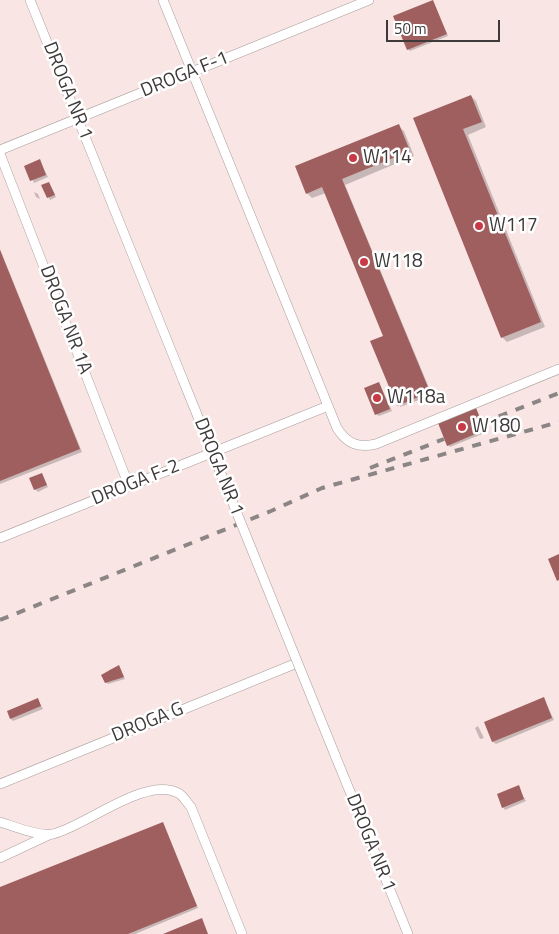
<!DOCTYPE html>
<html>
<head>
<meta charset="utf-8">
<style>
	body { margin:0 }
	#map { position:relative; width:559px; height:934px; overflow:hidden; background:#fdf2f1; font-family:"Titillium Web",sans-serif }
	canvas { display:block }
	.scale { position:absolute; left:386px; top:20px; width:114px; height:22px; box-sizing:border-box; border:2px solid #3e3a3a; border-top:0; padding-left:6px; font-size:15px; line-height:18px; white-space:nowrap; color:#3e3a3a; -webkit-text-stroke:4px #fff; paint-order:stroke }
</style>
</head>
<body>
<div id="map">
<canvas width="559" height="934"></canvas>
<div class="scale">50 m</div>
</div>
<script>
const context = document.querySelector('canvas').getContext('2d');
context.lineJoin = 'round';
function fillPath(path, color) { context.fillStyle = color; context.fill(path, 'evenodd'); }
function stroke(path, color, width, dash) { context.strokeStyle = color; context.lineWidth = width; context.lineCap = dash ? 'butt' : 'round'; context.setLineDash(dash || []); context.stroke(path); }
function drawText(font, color, halo, rows, align = 'center') {
  context.font = font + ' "Titillium Web",sans-serif'; context.lineWidth = 5; context.setLineDash([]); context.textBaseline = 'middle'; context.strokeStyle = halo; context.fillStyle = color; for (const [text, x, y, turn = 0] of rows) {
    context.save(); context.translate(x, y); context.rotate((+turn || 0) * Math.PI / 180); context.textAlign = isNaN(turn) ? turn : align; if (halo) context.strokeText(text, 0, 0); context.fillText(text, 0, 0); context.restore();
  }
}
fillPath(new Path2D(`
	M 0,0 L 559,0 L 559,934 L 0,934 Z`), '#f9e5e4');
fillPath(new Path2D(`
	M 432,1 L 448,36 L 410,51 L 408,49 Z
	M 471,96 L 476,101 L 486,127 L 468,135 L 545,327 L 507,342 L 502,337 L 414,119 Z
	M 398,126 L 404,131 L 414,156 L 345,185 L 432,395 L 400,407 L 384,337 L 326,193 L 312,198 L 307,193 Z
	M 40,161 L 48,177 L 34,183 L 26,166 Z
	M 49,183 L 56,197 L 50,200 L 43,186 Z
	M 34,192 L 38,194 L 40,199 L 36,197 Z
	M 0,249 L 82,452 L 0,484 Z
	M 379,383 L 392,411 L 379,416 L 376,414 Z
	M 476,409 L 487,432 L 450,447 L 448,445 Z
	M 41,474 L 48,487 L 38,492 L 35,489 Z
	M 119,666 L 125,679 L 108,684 L 106,682 L 109,670 Z
	M 544,699 L 554,720 L 496,744 L 493,742 L 486,722 Z
	M 38,700 L 43,709 L 13,721 L 11,719 L 8,712 Z
	M 478,726 L 484,738 L 480,739 L 475,728 Z
	M 518,787 L 526,801 L 505,810 L 503,807 Z
	M 162,823 L 198,908 L 135,934 L 0,934 L 0,889 Z`), '#0003');
fillPath(new Path2D(`
	M 433,0 L 447,34 L 407,50 L 393,16 Z
	M 471,95 L 482,122 L 463,129 L 541,322 L 501,338 L 413,118 Z
	M 399,124 L 410,151 L 342,179 L 430,392 L 397,406 L 370,341 L 383,336 L 322,187 L 306,194 L 295,166 Z
	M 40,159 L 46,175 L 30,181 L 24,166 Z
	M 49,182 L 55,195 L 47,198 L 41,185 Z
	M 0,250 L 80,449 L 0,481 Z
	M 379,382 L 390,409 L 375,415 L 364,388 Z
	M 476,408 L 485,430 L 447,446 L 438,423 Z
	M 42,473 L 47,485 L 34,490 L 29,478 Z
	M 559,554 L 559,580 L 557,581 L 548,559 Z
	M 119,665 L 124,677 L 105,683 L 101,675 Z
	M 544,697 L 552,718 L 492,742 L 484,722 Z
	M 38,698 L 41,706 L 10,719 L 7,711 Z
	M 519,785 L 524,799 L 502,808 L 497,794 Z
	M 163,822 L 197,906 L 128,934 L 0,934 L 0,887 Z
	M 202,918 L 208,934 L 163,934 Z`), '#9e5f5e');
const lane = new Path2D(`
	M 30,0 L 183,380
	M 163,0 L 337,428 C 347,444 358,448 376,444 L 559,369
	M 0,150 L 369,0
	M 0,154 L 129,486
	M 0,538 L 328,406
	M 335,755 L 408,934
	M 0,784 L 297,663
	M 0,822 C 13,826 39,837 53,834 C 86,826 145,776 178,793 C 183,795 187,803 191,807 L 242,934
	M 0,858 L 51,834`);
stroke(lane, '#a99e9e', 10);
stroke(lane, '#fff', 9);
stroke(new Path2D(`
	M 482,423 L 559,393
	M 370,468 L 444,439
	M 0,620 L 271,511 L 322,488 L 559,422`), '#8c8585', 4, [9, 9]);
const laneBridge = new Path2D(`
	M 183,380 L 335,755`);
stroke(laneBridge, '#a99e9e', 10, []);
stroke(laneBridge, '#fff', 9);
for (const [x, y, r, color] of [
	[353,158,5,"#ca3a46"],
	[479,226,5,"#ca3a46"],
	[364,262,5,"#ca3a46"],
	[377,398,5,"#ca3a46"],
	[462,427,5,"#ca3a46"]
]) { const dot = new Path2D(); dot.arc(x, y, r, 0, 2 * Math.PI); context.fillStyle = color; context.fill(dot); stroke(dot, '#fff', 2); }
drawText('19px', '#3e3a3a', '#fff', [
	["DROGA F-1",185,75,-22],
	["DROGA NR 1",67,91,68],
	["DROGA NR 1A",65,320,69],
	["DROGA NR 1",218,467,68],
	["DROGA F-2",136,483,-22],
	["DROGA G",148,723,-22],
	["DROGA NR 1",370,843,68]
]);
drawText('19px', '#3e3a3a', '#fff', [
	["W114",363,158],
	["W117",489,226],
	["W118",374,262],
	["W118a",387,398],
	["W180",472,427]
], 'left');
</script>
</body>
</html>
